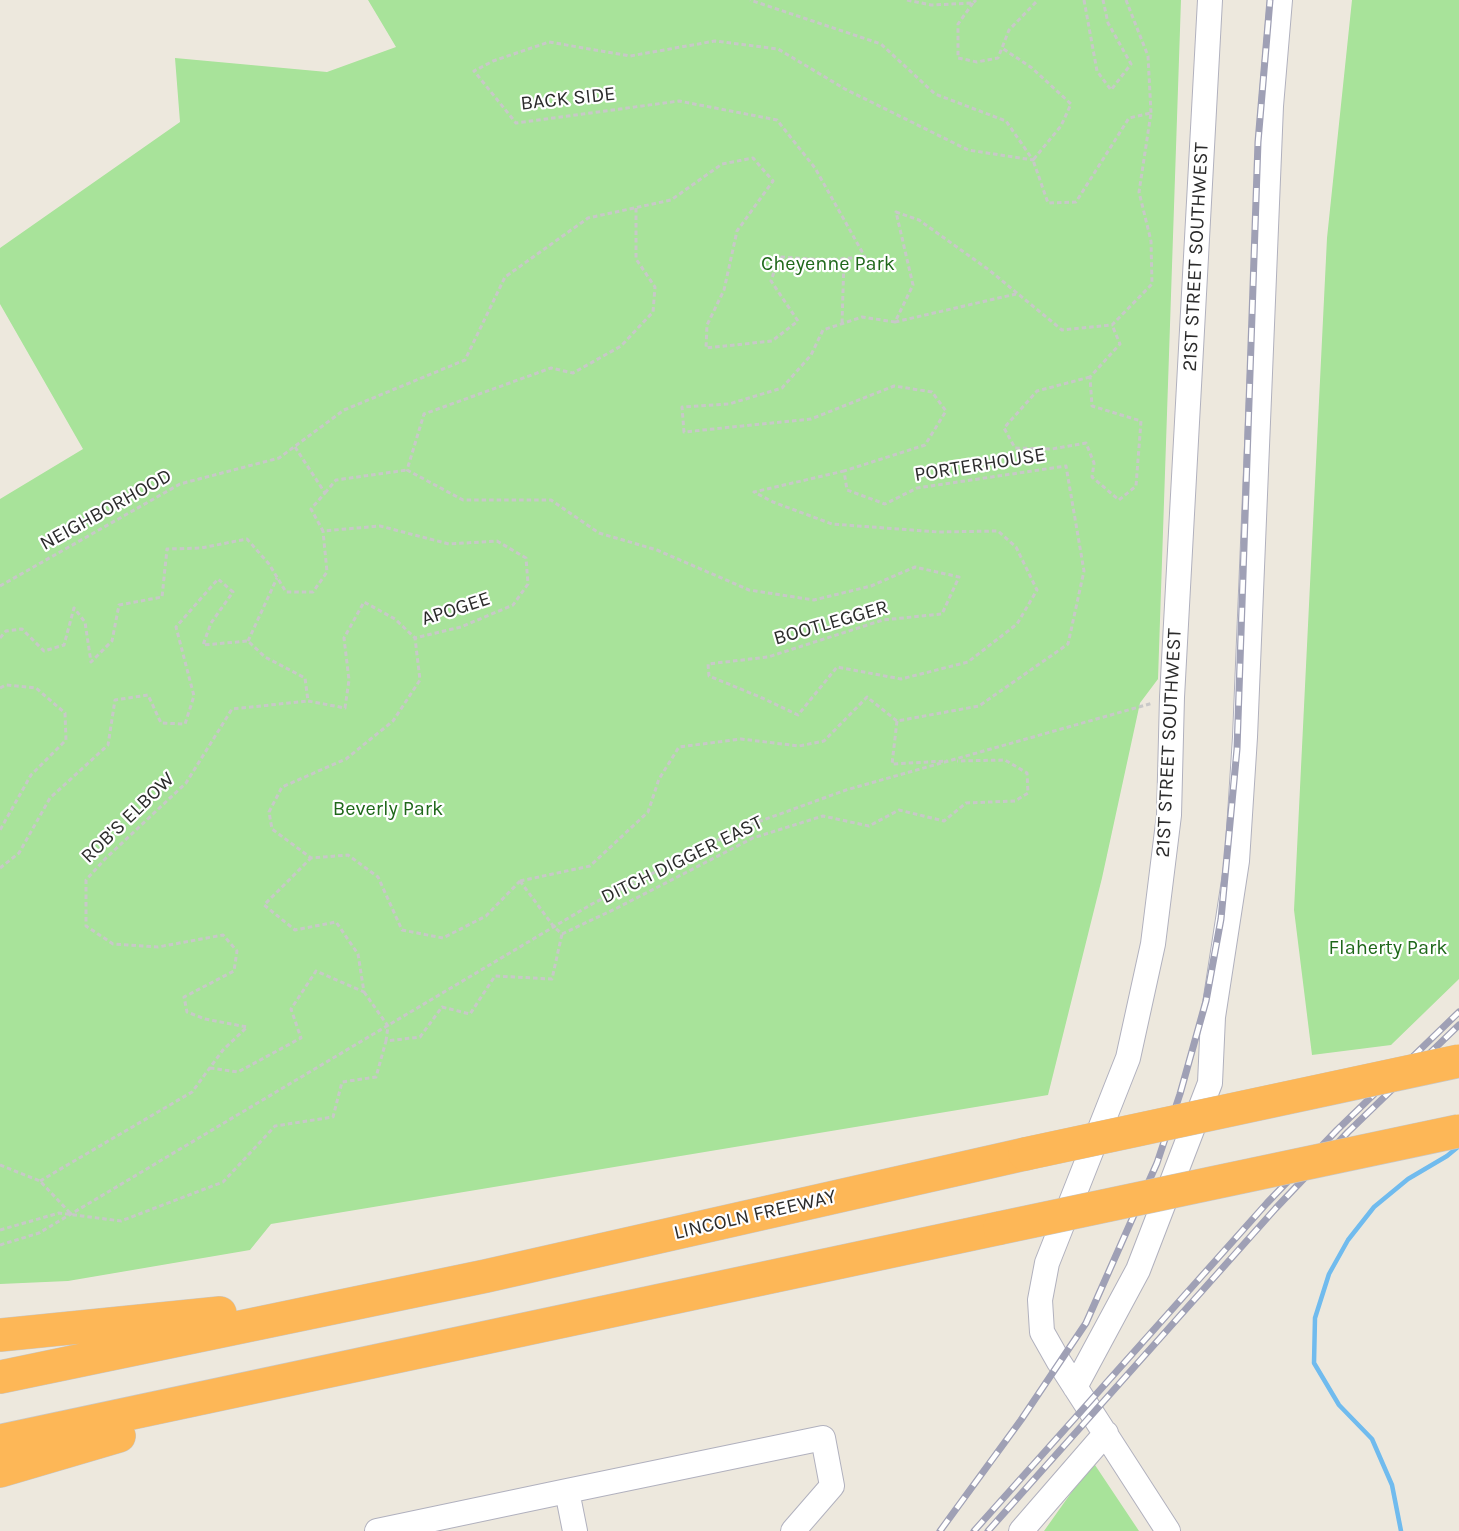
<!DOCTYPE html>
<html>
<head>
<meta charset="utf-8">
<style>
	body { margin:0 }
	canvas { display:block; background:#ede8dd }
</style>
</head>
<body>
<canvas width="1459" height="1531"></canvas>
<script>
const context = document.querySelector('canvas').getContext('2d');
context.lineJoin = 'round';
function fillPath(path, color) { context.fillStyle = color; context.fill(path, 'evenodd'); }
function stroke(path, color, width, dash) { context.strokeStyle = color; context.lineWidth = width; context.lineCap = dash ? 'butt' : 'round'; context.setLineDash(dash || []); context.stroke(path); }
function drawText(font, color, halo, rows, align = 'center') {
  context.font = font + ' Karla,sans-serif'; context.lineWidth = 4.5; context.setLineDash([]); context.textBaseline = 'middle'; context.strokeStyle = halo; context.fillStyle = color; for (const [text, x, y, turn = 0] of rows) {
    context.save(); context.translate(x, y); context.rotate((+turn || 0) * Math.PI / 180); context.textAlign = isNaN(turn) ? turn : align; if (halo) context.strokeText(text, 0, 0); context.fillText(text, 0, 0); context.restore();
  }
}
fillPath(new Path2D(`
	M 368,0 L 1181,0 L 1158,679 L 1140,703 L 1102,878 L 1048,1095 L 271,1224 L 250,1250 L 68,1281 L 0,1284 L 0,499 L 83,449 L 0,304 L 0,248 L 180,122 L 175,58 L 327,72 L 396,47 Z
	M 1352,0 L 1459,0 L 1459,979 L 1391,1045 L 1312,1055 L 1294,910 L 1327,238 Z
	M 1093,1462 L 1139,1531 L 1044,1531 Z`), '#a8e39a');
stroke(new Path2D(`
	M 1401,1531 L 1392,1485 L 1372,1439 L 1339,1405 L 1314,1363 L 1315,1318 L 1329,1274 L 1348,1240 L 1374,1207 L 1408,1179 L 1447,1156 L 1459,1146`), '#70bbee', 4.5);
const minor = new Path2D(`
	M 1075,1387 L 1138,1270 L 1210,1083 L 1213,1017 L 1237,861 L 1245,737 L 1271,106 L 1280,0
	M 567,1491 L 823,1438 L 832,1486 L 793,1531
	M 377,1531 L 567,1491 L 575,1531
	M 1021,1531 L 1106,1433
	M 1168,1531 L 1059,1362 L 1042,1332 L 1040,1300 L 1047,1263 L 1128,1058 L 1153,944 L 1169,815 L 1172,697 L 1210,0`);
const highway = new Path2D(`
	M 0,1335 L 220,1313
	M 0,1377 L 486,1276 L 1025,1154
	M 0,1441 L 1000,1228
	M 0,1471 L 119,1436`);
stroke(minor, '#b1b1be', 26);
stroke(highway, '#c8c8c8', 34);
stroke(new Path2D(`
	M 907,0 L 931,5 L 973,3 L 976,0
	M 1084,0 L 1097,71 L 1111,90 L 1131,64 L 1108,23 L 1103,0
	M 1126,0 L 1148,56 L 1151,113
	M 973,3 L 958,24 L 958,58 L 977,62 L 998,58 L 1009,30 L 1038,0
	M 636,208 L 636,259 L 655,287 L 653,312 L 621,346 L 573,373 L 551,368 L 424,414 L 407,470 L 463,500 L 551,500 L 599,533 L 657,550 L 749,590 L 814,600 L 871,586 L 915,567 L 959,577 L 942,614 L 883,620 L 768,657 L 708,664 L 709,676 L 760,697 L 798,715 L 837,667 L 901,679 L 968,662 L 1017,624 L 1037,590 L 1016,547 L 998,531 L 938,532 L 832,524 L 773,502 L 754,492 L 844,471
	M 895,322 L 1016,294
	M 842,323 L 844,259
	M 1090,377 L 1037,391 L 1004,428 L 1015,448 L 1052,449 L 1086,443 L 1094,463 L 1092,477 L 1119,500 L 1136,486 L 1141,421 L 1092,406 L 1090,377 L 1120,344 L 1112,325
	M 295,447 L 325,493 L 311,509 L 323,531 L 380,526 L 449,544 L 497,541 L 526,558 L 528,584 L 513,605 L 461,627 L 415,638 L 420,680 L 393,721 L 346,759 L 282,787 L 269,812 L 272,829 L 311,858 L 348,855 L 378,877 L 402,930 L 443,938 L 486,916 L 520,881
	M 325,493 L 336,480 L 407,470
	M 0,586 L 180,484 L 279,458 L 344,410 L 465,360 L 505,277 L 588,218 L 671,200 L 722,164 L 753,158 L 773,181 L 737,231 L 724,290 L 707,325 L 706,348 L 772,341 L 798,321 L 771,281 L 779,257 L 827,260 L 865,257 L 815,168 L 777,120 L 679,101 L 516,123 L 474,71 L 493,61 L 549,42 L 630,56 L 715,41 L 778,49 L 845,89 L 968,150 L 1033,160 L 1006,121 L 935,94 L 881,44 L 750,0
	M 0,638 L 6,631 L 22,629 L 44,651 L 64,645 L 74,608 L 85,622 L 91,662 L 112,641 L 119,605 L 162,597 L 167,549 L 201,548 L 247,539 L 269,564 L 286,592 L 313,592 L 327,572 L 323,531
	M 248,641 L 277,578
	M 0,688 L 6,685 L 36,688 L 65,713 L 66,740 L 31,775 L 0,830
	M 897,721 L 892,764 L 947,761
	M 0,868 L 19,853 L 50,798 L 108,745 L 115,700 L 148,695 L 161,723 L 185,724 L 194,696 L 176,627 L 218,579 L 233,592 L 211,623 L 203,645 L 248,641 L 265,657 L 305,678 L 308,701 L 345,708 L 349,680 L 344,638 L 364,602 L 395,619 L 415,638
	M 520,881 L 590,866 L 648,812 L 659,779 L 679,747 L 741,739 L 799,746 L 824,741 L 867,697 L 897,721 L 979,706 L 1068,644 L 1084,571 L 1066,466 L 917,488 L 885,504 L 847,490 L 844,471 L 925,445 L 946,411 L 932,392 L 894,386 L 811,419 L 684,432 L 682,407 L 729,404 L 782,388 L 811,355 L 823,330 L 862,317 L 895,322 L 913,285 L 896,212 L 919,220 L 989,270 L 1062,330 L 1112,325 L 1152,284 L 1151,241 L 1139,192 L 1151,113 L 1129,118 L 1076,202 L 1048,203 L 1033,160 L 1061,126 L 1071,104 L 1032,68 L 1002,48
	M 520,881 L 554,927 L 561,933
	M 562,934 L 617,908 L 753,838 L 823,816 L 869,826 L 899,810 L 944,821 L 966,803 L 1015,801 L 1028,793 L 1027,773 L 1005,760 L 957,761
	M 364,992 L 388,1026 L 386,1041
	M 210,1068 L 238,1072 L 301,1038 L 291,1009 L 316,971 L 364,992 L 358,954 L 336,922 L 295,930 L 264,905 L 311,858
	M 0,1165 L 40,1181 L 70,1213
	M 40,1181 L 192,1092 L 223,1050 L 247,1027 L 205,1019 L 187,1012 L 184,997 L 234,971 L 237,951 L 223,935 L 158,947 L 113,944 L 86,926 L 86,880 L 105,859 L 186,783 L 232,709 L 308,701
	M 0,1230 L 59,1213 L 121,1221 L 223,1182 L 275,1126 L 333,1117 L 342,1082 L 376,1077 L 386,1041 L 420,1037 L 442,1007 L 470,1014 L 495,976 L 552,979 L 562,934
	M 0,1245 L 39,1233 L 592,904 L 744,827 L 846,790 L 1153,703`), '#c8c8c8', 3, [4.5, 3]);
stroke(minor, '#fff', 24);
stroke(highway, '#fdb757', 33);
const rail = new Path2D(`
	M 940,1531 L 1021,1420 L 1086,1323 L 1157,1163 L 1180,1094 L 1206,1001 L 1221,919 L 1237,749 L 1258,142 L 1270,0
	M 974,1531 L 1267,1203 L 1337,1130 L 1459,1012
	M 988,1531 L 1276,1208 L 1348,1132 L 1459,1025`);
stroke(rail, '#9fa0b5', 7);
stroke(rail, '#fff', 4.5, [14]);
const highwayBridge = new Path2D(`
	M 1025,1154 L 1459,1061
	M 1000,1228 L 1459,1131`);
stroke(highwayBridge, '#c8c8c8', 34, []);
stroke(highwayBridge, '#fdb757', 33);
drawText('20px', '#2b2b2b', '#fff', [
	["BACK SIDE",568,99,-6],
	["21ST STREET SOUTHWEST",1196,257,-87],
	["PORTERHOUSE",980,465,-9],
	["NEIGHBORHOOD",106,510,-29],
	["APOGEE",456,609,-18],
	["BOOTLEGGER",831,623,-16],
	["21ST STREET SOUTHWEST",1169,743,-87],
	["ROB'S ELBOW",128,818,-44],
	["DITCH DIGGER EAST",682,860,-26],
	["LINCOLN FREEWAY",755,1215,-13]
]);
drawText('20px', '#1f681a', '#fff', [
	["Cheyenne Park",828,264],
	["Beverly Park",388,809],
	["Flaherty Park",1388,948]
]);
</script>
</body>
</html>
